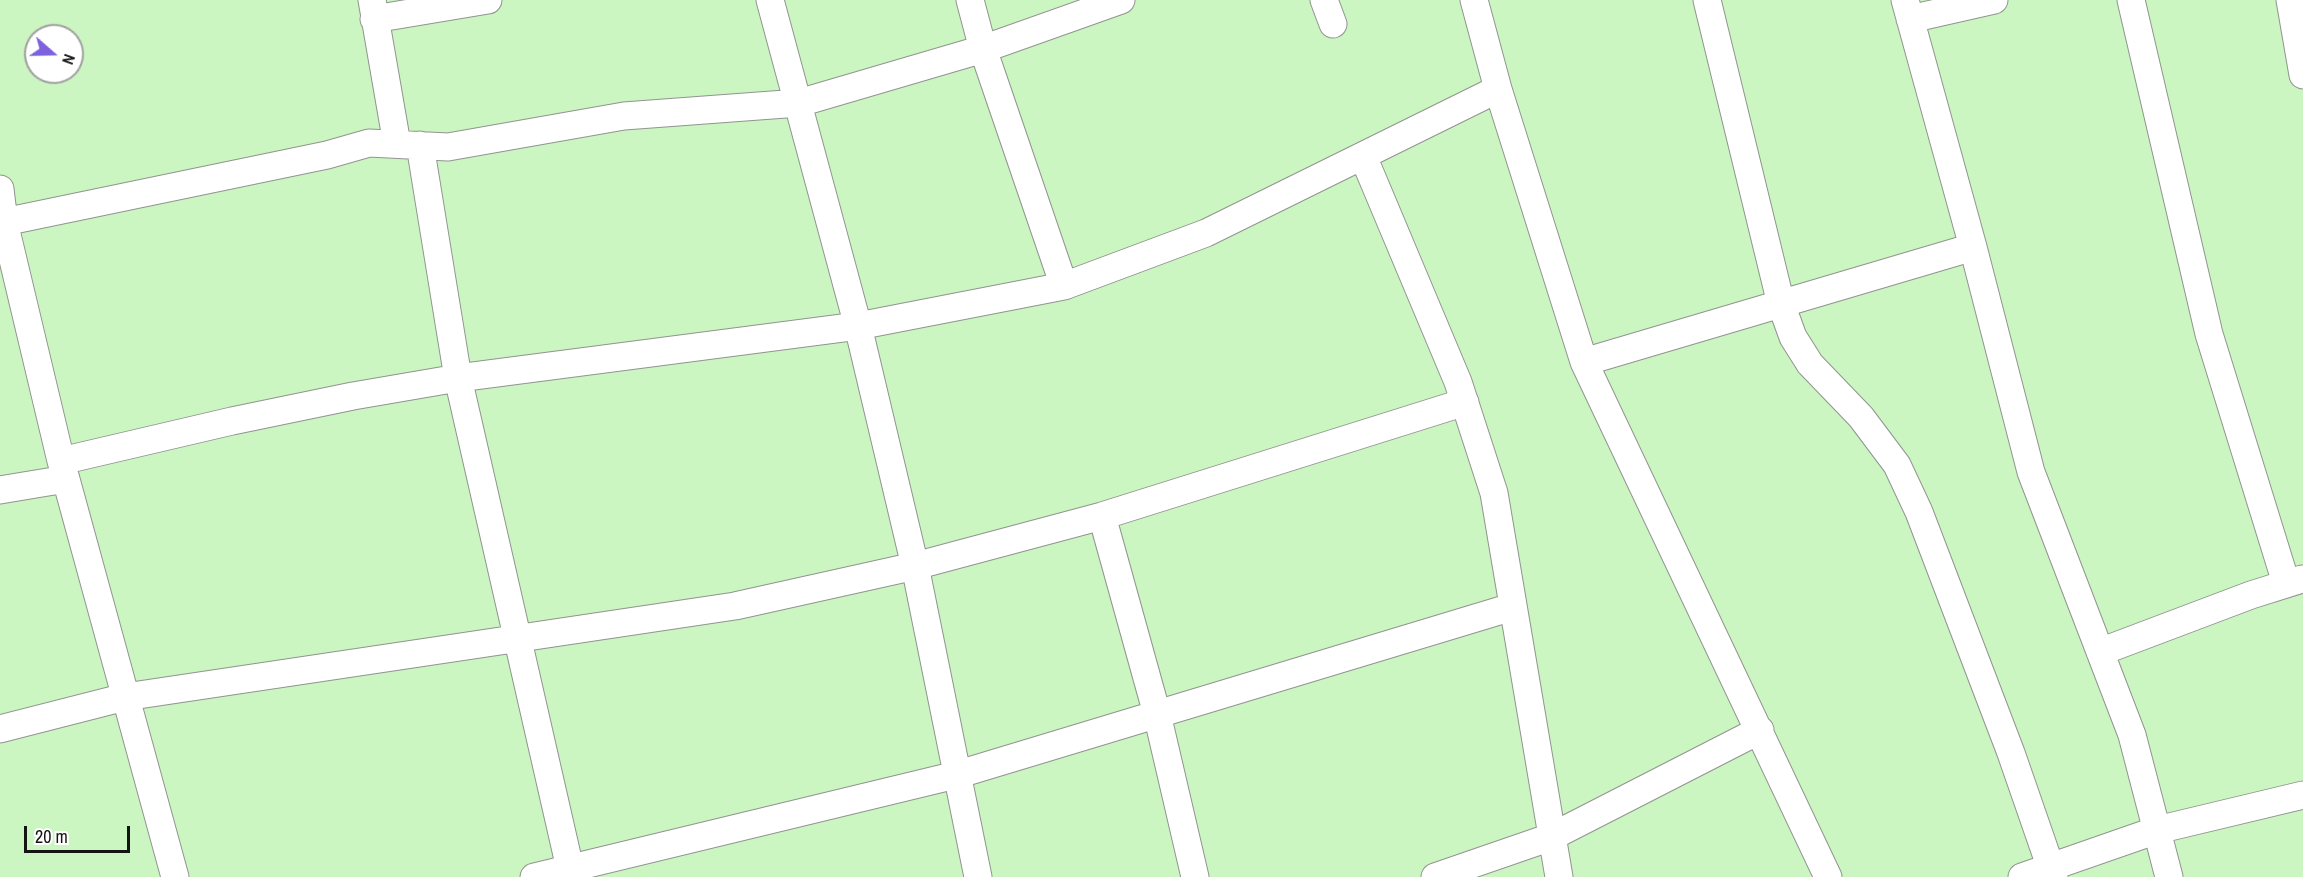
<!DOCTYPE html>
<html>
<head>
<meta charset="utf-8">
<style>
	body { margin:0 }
	#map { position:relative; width:2303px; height:877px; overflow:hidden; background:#f4f8f3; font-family:"Archivo Narrow",sans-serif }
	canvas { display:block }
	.north { position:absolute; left:24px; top:24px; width:60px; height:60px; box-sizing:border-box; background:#fff; border:2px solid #a1a1a1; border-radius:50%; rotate:110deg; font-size:16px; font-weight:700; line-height:24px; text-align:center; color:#131413 }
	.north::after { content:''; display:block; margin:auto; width:21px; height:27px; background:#7e62dd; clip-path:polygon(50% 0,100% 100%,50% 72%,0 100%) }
	.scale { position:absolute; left:24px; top:826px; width:106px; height:27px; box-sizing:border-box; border:3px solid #131413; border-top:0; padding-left:8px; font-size:18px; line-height:21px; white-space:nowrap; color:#131413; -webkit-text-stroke:4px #fff; paint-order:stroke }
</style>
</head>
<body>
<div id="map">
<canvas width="2303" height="877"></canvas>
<div class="north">N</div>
<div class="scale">20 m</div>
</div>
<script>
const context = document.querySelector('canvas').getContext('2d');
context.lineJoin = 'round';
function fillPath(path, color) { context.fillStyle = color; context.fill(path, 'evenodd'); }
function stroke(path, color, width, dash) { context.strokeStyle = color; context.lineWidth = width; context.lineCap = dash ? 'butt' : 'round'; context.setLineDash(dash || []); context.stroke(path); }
fillPath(new Path2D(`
	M 0,0 L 2303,0 L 2303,877 L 0,877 ZM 36,36 L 72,36 L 72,72 L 36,72 Z`), '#cbf5c1');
const street = new Path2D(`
	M 372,0 L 397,144
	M 770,0 L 858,326 L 915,566 L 978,877
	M 970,0 L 983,49 L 1064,286
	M 1324,0 L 1333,24
	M 1474,0 L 1498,89 L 1584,362 L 1828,877
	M 1707,0 L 1781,304 L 1793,337 L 1810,364 L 1861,417 L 1897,465 L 1919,512 L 2011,753 L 2054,877
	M 1905,0 L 1973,247 L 2031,472 L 2132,735 L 2169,877
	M 2131,0 L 2209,334 L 2286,583
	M 2290,0 L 2303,75
	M 374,19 L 488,0
	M 1910,19 L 1994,0
	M 420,145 L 458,378 L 572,877
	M 1363,156 L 1458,382 L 1494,493 L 1559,877
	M 0,189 L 4,222 L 61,461 L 175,877
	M 4,222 L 327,155 L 369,143 L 448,147 L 624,116 L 799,103 L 983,49 L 1121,0
	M 1584,362 L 1973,247
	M 61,461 L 232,421 L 353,396 L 458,378 L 858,326 L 1064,286 L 1206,233 L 1498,89
	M 0,490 L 66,479
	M 1102,516 L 1157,714 L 1195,877
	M 2100,652 L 2251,595 L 2302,579
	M 0,729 L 125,697 L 735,606 L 915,566 L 1102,516 L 1465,402
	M 534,877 L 956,775 L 1512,607
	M 1435,877 L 1551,837 L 1760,730
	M 2022,877 L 2157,830 L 2303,795`);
stroke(street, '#919490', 29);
stroke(street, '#fff', 27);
</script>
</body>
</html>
